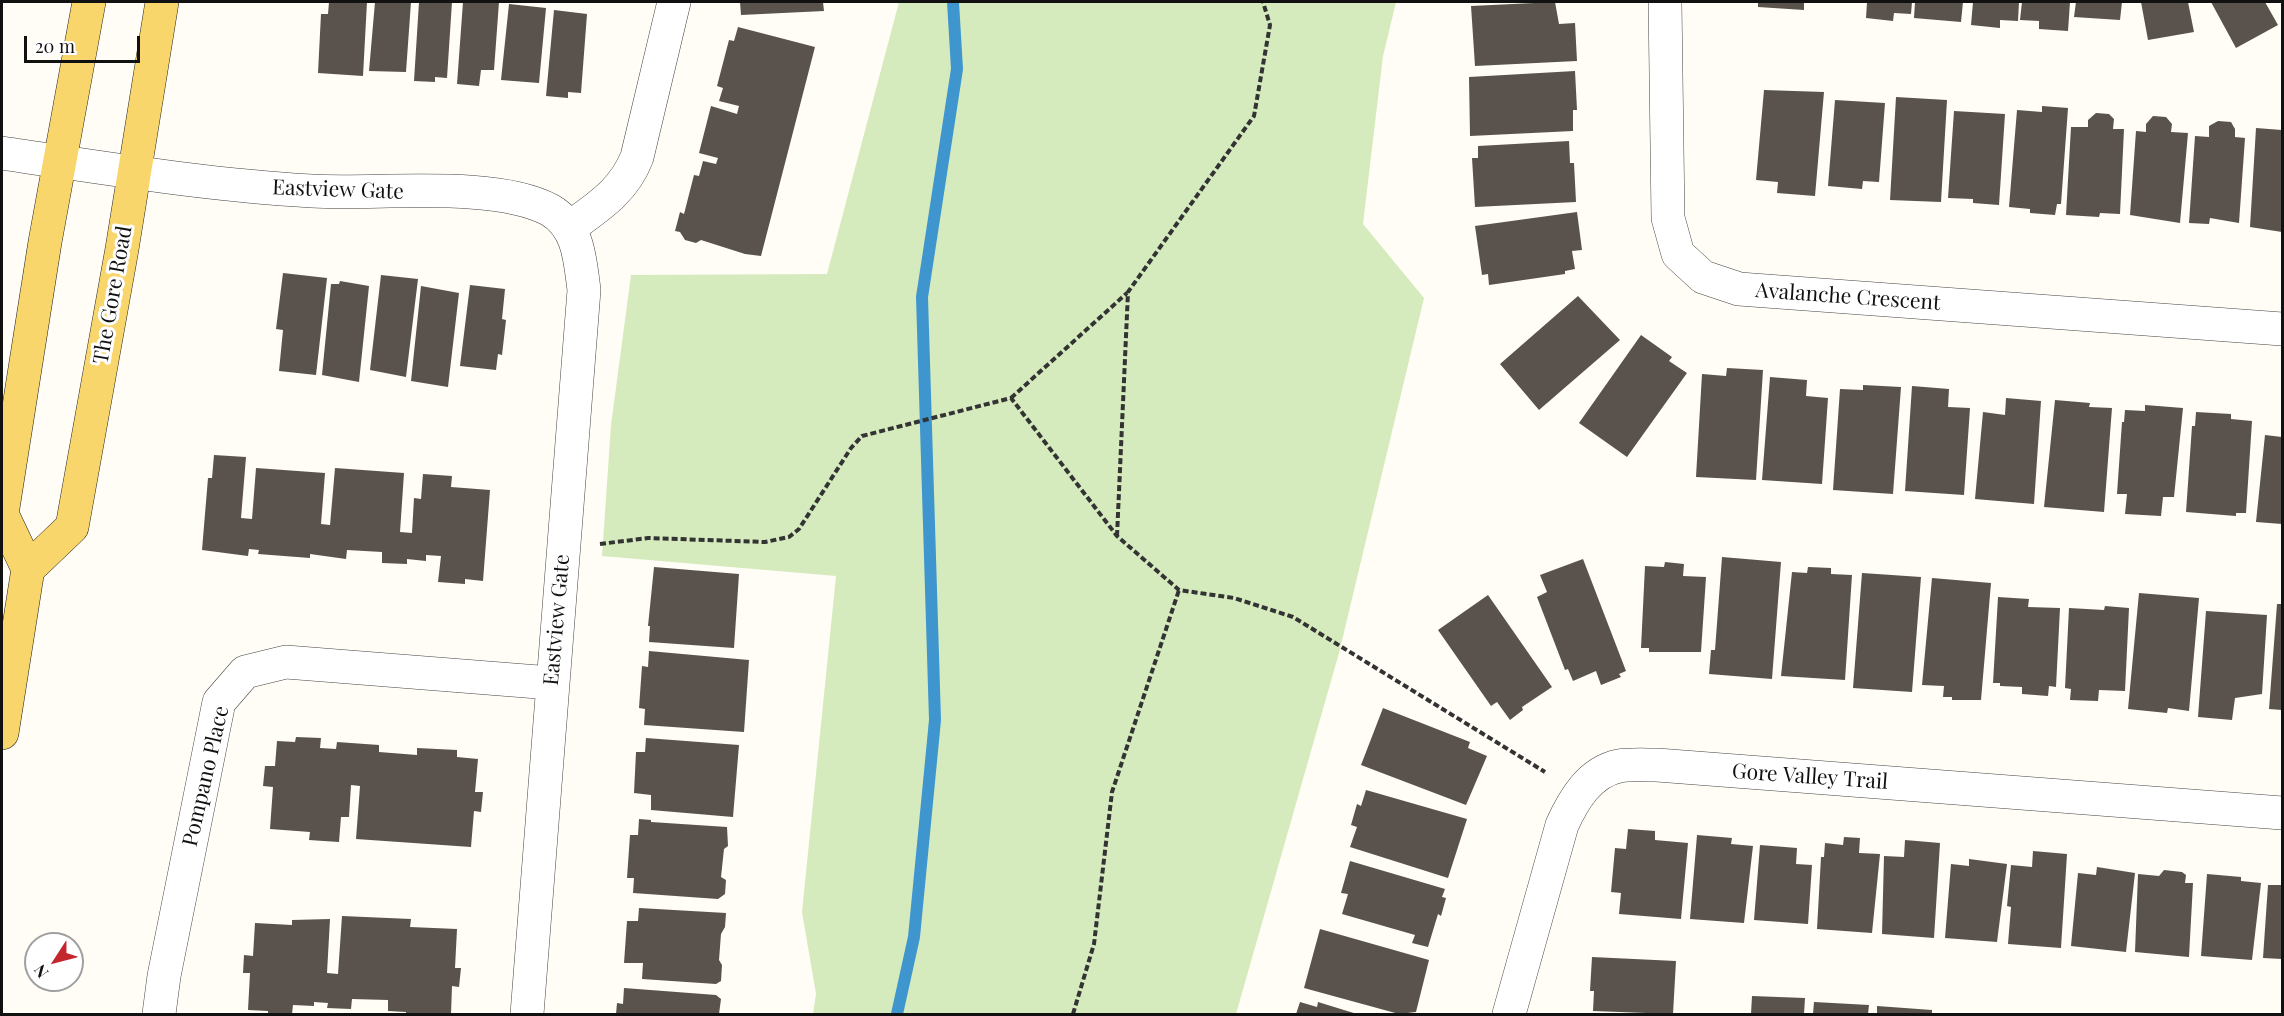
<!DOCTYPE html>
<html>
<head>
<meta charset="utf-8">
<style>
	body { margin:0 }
	#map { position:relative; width:2284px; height:1016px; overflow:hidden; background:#fffdf5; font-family:"Playfair Display",serif }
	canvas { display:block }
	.frame { position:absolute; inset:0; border:3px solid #111; pointer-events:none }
	.north { position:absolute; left:24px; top:932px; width:60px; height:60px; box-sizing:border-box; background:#fff; border:2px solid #a0a0a0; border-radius:50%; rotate:234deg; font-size:16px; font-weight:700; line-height:24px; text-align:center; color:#111 }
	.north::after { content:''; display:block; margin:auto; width:21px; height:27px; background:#c4262e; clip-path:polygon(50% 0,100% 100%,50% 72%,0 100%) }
	.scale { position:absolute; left:24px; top:36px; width:116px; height:27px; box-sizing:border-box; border:3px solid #111; border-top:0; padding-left:8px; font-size:18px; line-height:21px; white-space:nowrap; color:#111; -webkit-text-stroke:4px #fff; paint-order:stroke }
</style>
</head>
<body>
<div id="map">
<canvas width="2284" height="1016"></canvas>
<div class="frame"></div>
<div class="north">N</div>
<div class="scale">20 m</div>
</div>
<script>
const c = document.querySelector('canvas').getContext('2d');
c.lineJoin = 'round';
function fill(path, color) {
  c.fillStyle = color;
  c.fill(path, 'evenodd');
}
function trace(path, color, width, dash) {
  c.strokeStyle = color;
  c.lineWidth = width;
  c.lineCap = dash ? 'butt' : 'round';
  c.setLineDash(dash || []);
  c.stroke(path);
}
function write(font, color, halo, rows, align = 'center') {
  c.font = font + ' "Playfair Display",serif';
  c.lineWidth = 6;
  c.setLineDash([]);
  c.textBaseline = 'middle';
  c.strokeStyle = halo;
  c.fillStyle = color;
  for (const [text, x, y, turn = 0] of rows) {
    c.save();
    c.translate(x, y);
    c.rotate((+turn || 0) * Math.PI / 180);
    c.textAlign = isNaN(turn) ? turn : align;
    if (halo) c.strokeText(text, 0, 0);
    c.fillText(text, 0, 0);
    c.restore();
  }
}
const green = new Path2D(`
	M 899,2 L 1396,2 L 1383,56 L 1363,224 L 1424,298 L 1339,653 L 1236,1014 L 813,1014 L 816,994 L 802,912 L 836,576 L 602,556 L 611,425 L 631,275 L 827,274 Z`);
const stream = new Path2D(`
	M 897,1014 L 914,937 L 935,720 L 922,297 L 957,69 L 953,2`);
const building = new Path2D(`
	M 329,2 L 367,2 L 363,76 L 318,73 L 321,14 L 328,14 Z
	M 375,2 L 411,2 L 406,72 L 369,71 Z
	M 419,2 L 452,2 L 447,78 L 435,77 L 435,82 L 414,81 Z
	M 463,2 L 499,2 L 494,70 L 481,70 L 479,86 L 457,84 Z
	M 740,2 L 823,2 L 824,11 L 741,15 Z
	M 1555,2 L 1559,24 L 1575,23 L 1577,61 L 1475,66 L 1471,6 Z
	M 1758,2 L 1804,2 L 1804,10 L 1758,7 Z
	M 1867,2 L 1912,2 L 1911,14 L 1894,13 L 1893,21 L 1866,18 Z
	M 1915,2 L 1963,2 L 1961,22 L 1914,18 Z
	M 1973,2 L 2019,2 L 2018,21 L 2000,20 L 2000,28 L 1971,25 Z
	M 2022,2 L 2070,2 L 2068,31 L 2039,29 L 2039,21 L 2020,20 Z
	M 2076,2 L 2122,2 L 2120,20 L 2074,17 Z
	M 2141,2 L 2188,2 L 2194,32 L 2148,40 Z
	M 2211,2 L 2265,2 L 2278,25 L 2236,48 Z
	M 509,4 L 546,8 L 539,83 L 501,80 Z
	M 554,10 L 587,14 L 581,93 L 568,92 L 568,98 L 546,96 Z
	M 738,27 L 815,47 L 761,256 L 745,254 L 701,240 L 696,243 L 685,240 L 680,232 L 675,231 L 680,212 L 684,214 L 694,175 L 699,176 L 703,161 L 716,164 L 718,158 L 699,153 L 711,106 L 737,114 L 739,106 L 719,101 L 723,88 L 717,86 L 729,40 L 734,41 Z
	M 1575,71 L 1577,110 L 1573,110 L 1573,131 L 1470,136 L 1469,77 Z
	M 1764,90 L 1824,92 L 1815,196 L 1777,193 L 1778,182 L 1756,180 Z
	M 1896,97 L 1947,100 L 1941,202 L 1890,200 Z
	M 1835,100 L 1885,103 L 1879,182 L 1863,181 L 1862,189 L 1828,186 Z
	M 2042,106 L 2068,108 L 2061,204 L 2057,204 L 2055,215 L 2030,213 L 2030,209 L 2009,207 L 2017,110 L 2042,112 Z
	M 1954,111 L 2005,114 L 1999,205 L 1973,203 L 1973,199 L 1948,198 Z
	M 2096,113 L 2109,114 L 2114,119 L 2113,129 L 2124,129 L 2120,214 L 2100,213 L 2099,217 L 2066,215 L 2071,127 L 2088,127 L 2088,120 Z
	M 2153,116 L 2166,117 L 2172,124 L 2171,132 L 2188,133 L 2180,223 L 2130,215 L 2136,131 L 2146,132 L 2146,124 Z
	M 2218,121 L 2231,122 L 2235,129 L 2235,137 L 2245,138 L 2239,223 L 2210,218 L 2209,224 L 2189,223 L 2195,136 L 2209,137 L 2209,126 Z
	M 2256,128 L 2282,130 L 2282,232 L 2250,227 Z
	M 1569,141 L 1570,163 L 1574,163 L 1576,202 L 1475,207 L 1472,158 L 1478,158 L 1478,146 Z
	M 1577,212 L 1582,250 L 1572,251 L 1575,269 L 1565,271 L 1565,274 L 1489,285 L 1488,274 L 1482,275 L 1475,226 Z
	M 283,273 L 327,278 L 316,375 L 279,371 L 283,330 L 276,329 Z
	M 381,275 L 418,279 L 406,377 L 370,370 Z
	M 340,281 L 369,286 L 359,382 L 322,375 L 331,284 L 339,284 Z
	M 470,285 L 505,289 L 502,319 L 506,320 L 502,355 L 498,354 L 496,370 L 460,366 Z
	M 421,286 L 459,293 L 448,387 L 411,381 Z
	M 1578,296 L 1620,340 L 1539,410 L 1500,364 Z
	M 1641,335 L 1672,357 L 1669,361 L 1687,373 L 1627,457 L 1579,423 Z
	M 1727,368 L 1763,370 L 1756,480 L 1696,477 L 1702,374 L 1726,376 Z
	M 1770,377 L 1807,380 L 1806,396 L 1828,398 L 1822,484 L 1762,480 Z
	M 1863,385 L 1901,387 L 1893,494 L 1833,490 L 1840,389 L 1863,390 Z
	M 1912,386 L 1949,389 L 1948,407 L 1970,408 L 1964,495 L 1905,491 Z
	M 2006,398 L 2041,401 L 2034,504 L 1975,499 L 1983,412 L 2005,415 Z
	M 2055,400 L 2090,403 L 2089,407 L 2112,408 L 2104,512 L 2044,507 Z
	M 2145,405 L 2183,408 L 2174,497 L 2163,497 L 2161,516 L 2125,514 L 2127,494 L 2117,494 L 2122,422 L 2124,422 L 2125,410 L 2145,411 Z
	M 2196,412 L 2231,414 L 2231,419 L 2252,421 L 2246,513 L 2236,513 L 2236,516 L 2186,512 L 2192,426 L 2195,426 Z
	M 2265,435 L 2282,437 L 2282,524 L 2256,522 Z
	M 214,455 L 246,457 L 241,518 L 252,519 L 256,468 L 325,473 L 321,524 L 330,525 L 335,468 L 404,473 L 400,532 L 412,533 L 414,498 L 421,499 L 423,474 L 452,476 L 451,487 L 490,490 L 483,581 L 465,579 L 465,584 L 438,582 L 441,556 L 426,555 L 426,561 L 407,559 L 407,564 L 382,563 L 382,552 L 347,550 L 346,559 L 310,554 L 310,558 L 258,554 L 259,550 L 249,549 L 248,556 L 202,550 L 208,478 L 212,478 Z
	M 1722,557 L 1781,562 L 1772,679 L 1709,674 L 1711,650 L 1715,650 Z
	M 1583,559 L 1626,671 L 1619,674 L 1621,677 L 1601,685 L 1596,671 L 1573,681 L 1568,669 L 1565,670 L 1537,597 L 1547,592 L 1540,575 Z
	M 1665,562 L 1684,564 L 1683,576 L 1706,577 L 1701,652 L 1649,652 L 1649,648 L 1641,648 L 1645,566 L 1664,567 Z
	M 654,567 L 739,574 L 734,648 L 649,642 L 650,626 L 648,626 Z
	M 1808,567 L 1831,568 L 1831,574 L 1852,575 L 1845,680 L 1781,676 L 1792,572 L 1807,573 Z
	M 1862,573 L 1921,577 L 1912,692 L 1853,688 Z
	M 1932,578 L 1991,583 L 1981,700 L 1952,700 L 1952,697 L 1943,697 L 1944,686 L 1922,685 Z
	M 2139,593 L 2199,598 L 2189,711 L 2168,708 L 2167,713 L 2128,709 Z
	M 1488,595 L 1552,687 L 1522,707 L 1523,710 L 1510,720 L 1497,702 L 1491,706 L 1438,630 Z
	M 1998,597 L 2029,599 L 2028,607 L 2060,608 L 2056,687 L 2049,686 L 2048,696 L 2022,694 L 2022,687 L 2000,686 L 2000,683 L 1993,683 Z
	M 2277,604 L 2282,604 L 2282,710 L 2269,709 Z
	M 2105,606 L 2129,608 L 2125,691 L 2099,690 L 2098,701 L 2070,700 L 2071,689 L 2065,688 L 2069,608 L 2104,610 Z
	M 2206,611 L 2267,615 L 2262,694 L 2235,698 L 2232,720 L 2198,717 Z
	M 649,651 L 749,660 L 744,732 L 644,725 L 645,709 L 639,708 L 642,666 L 648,667 Z
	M 1383,708 L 1470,742 L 1468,748 L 1487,756 L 1466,805 L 1361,765 Z
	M 296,737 L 321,738 L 320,748 L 336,749 L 337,742 L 379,745 L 379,752 L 417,755 L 417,748 L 457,750 L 457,757 L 478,759 L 475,792 L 483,792 L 481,812 L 474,811 L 471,847 L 356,839 L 360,786 L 351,785 L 349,817 L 341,817 L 339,842 L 309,840 L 310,832 L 270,829 L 273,787 L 263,786 L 265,766 L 275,766 L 277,741 L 295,742 Z
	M 646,738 L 739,745 L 733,817 L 651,810 L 651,795 L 634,793 L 636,752 L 645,752 Z
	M 1366,790 L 1467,819 L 1448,878 L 1350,847 L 1357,827 L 1351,825 L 1357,804 L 1361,806 Z
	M 639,819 L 651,820 L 651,822 L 727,827 L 728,846 L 724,849 L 721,877 L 726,880 L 725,894 L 718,899 L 633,893 L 634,878 L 627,878 L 630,835 L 638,835 Z
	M 1628,829 L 1655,831 L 1655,840 L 1688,843 L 1681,919 L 1619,914 L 1621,893 L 1611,892 L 1615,848 L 1626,849 Z
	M 1697,835 L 1732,838 L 1731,844 L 1753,846 L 1744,923 L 1690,919 Z
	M 1844,837 L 1860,838 L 1859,853 L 1880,854 L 1872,933 L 1817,929 L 1821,857 L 1824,857 L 1825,843 L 1843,845 Z
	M 1905,840 L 1940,843 L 1934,938 L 1882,934 L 1884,856 L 1904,857 Z
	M 1760,845 L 1797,848 L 1796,864 L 1812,865 L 1808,924 L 1754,920 Z
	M 2033,851 L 2067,854 L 2061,948 L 2008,944 L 2011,907 L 2007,906 L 2011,865 L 2032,867 Z
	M 1969,859 L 2007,864 L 1997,942 L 1945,938 L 1951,864 L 1969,866 Z
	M 1350,861 L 1445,889 L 1442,897 L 1446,898 L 1441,916 L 1438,914 L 1428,947 L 1412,943 L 1415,935 L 1342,914 L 1348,894 L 1341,893 Z
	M 2097,867 L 2135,873 L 2126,952 L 2071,946 L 2078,873 L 2096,875 Z
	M 2164,870 L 2182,872 L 2186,875 L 2185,883 L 2193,883 L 2189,957 L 2135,952 L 2138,874 L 2159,876 Z
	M 2207,874 L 2241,877 L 2241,881 L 2261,883 L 2252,960 L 2201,956 Z
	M 2268,885 L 2282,885 L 2282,959 L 2263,958 Z
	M 639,908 L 726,913 L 725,927 L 721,934 L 719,960 L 722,965 L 721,981 L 716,984 L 642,979 L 643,963 L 624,963 L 627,921 L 638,921 Z
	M 342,916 L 411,919 L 410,927 L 457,929 L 455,968 L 461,968 L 459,987 L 452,986 L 451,1014 L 406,1014 L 406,1012 L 388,1011 L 388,1000 L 352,999 L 351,1009 L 327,1008 L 328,1003 L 314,1002 L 314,1006 L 293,1005 L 292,1014 L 268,1014 L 268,1011 L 248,1010 L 250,973 L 243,973 L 244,955 L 253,956 L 255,923 L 292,925 L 292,920 L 330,919 L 327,973 L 338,974 Z
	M 1320,929 L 1429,960 L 1416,1012 L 1399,1014 L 1304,988 Z
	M 1592,957 L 1676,961 L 1673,1014 L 1593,1011 L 1594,991 L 1590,991 Z
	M 624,988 L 716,995 L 721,999 L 719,1014 L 616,1014 L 617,1003 L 623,1004 Z
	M 1752,996 L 1805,998 L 1804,1014 L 1751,1014 Z
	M 1300,1002 L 1317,1007 L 1318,1002 L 1357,1014 L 1296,1014 Z
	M 1814,1002 L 1869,1005 L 1868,1014 L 1813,1014 Z
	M 1877,1006 L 1932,1010 L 1932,1014 L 1877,1014 Z`);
const path = new Path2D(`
	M 1011,398 L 1127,293
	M 1117,536 L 1128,292 L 1254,116 L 1270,25 L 1263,2
	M 600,544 L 648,538 L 765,542 L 789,537 L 799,529 L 851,448 L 862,436 L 1011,398 L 1117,536 L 1179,590 L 1234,598 L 1293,617 L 1545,772
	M 1073,1014 L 1094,944 L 1112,792 L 1179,590`);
const minor = new Path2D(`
	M 1665,2 L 1668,218 L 1678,254 L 1703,277 L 1739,289 L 2282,329
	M 2,153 C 105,168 207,185 312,191 C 377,195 494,180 550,210 C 579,227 580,260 584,290 L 527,1014
	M 569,228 C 598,207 624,191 637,157 L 674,2
	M 159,1014 L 164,976 L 219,702 L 245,672 L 286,662 L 551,683
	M 1509,1014 L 1562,825 C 1573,801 1589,772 1619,766 C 1630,764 1645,765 1657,765 L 2282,813`);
const major = new Path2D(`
	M 28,569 L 72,527 L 122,249 L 162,2
	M 2,733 L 28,569 L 2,514 L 45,242 L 89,2`);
const streetNames = [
	["Eastview Gate",338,190,2],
	["The Gore Road",113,295,-80],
	["Avalanche Crescent",1848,297,4],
	["Eastview Gate",557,620,-85],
	["Pompano Place",206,776,-77],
	["Gore Valley Trail",1810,777,4]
];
fill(green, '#d5ebbd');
trace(stream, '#3f96cf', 12);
fill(building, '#5a524d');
trace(minor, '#444', 34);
trace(major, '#222', 34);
trace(path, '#333', 4, [6, 3]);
trace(minor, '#fff', 33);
trace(major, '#f9d66b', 33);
write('21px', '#111', '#fff', streetNames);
</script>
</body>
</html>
